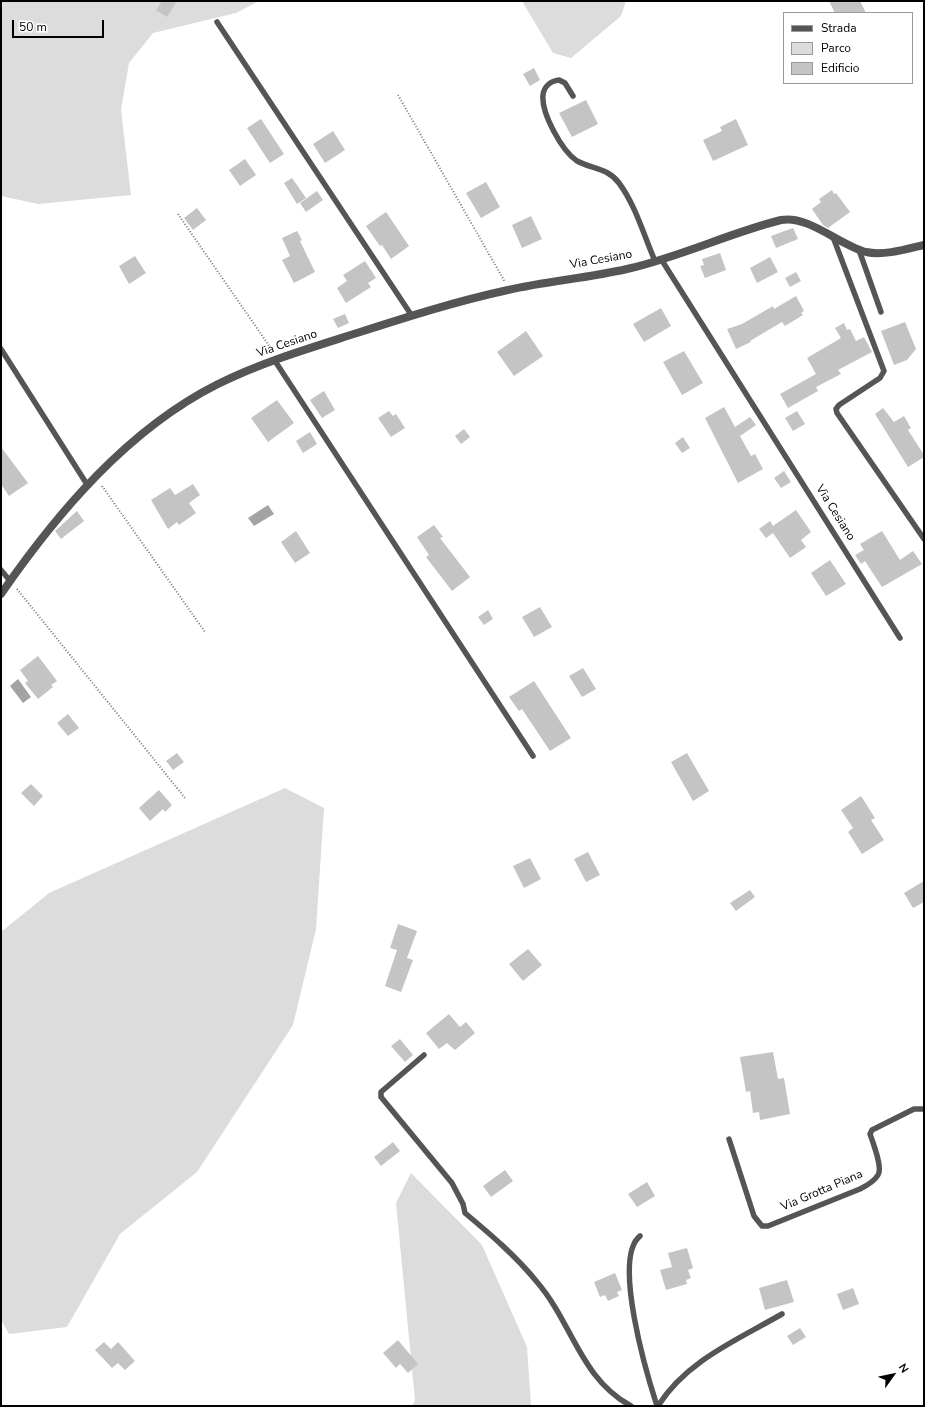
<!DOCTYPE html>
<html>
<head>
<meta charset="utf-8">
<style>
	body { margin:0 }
	#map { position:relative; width:925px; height:1407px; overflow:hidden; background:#fff; font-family:"Nunito Sans",sans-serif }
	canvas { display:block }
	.frame { position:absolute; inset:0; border:2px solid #000; pointer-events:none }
	.legend { position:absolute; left:783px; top:12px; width:130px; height:72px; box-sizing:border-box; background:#fff; border:1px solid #999; margin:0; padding:5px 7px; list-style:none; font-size:12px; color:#000 }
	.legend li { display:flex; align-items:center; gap:8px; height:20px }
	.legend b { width:20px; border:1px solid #999 }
	.north { position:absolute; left:873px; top:1355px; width:40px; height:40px; -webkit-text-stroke:3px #fff; paint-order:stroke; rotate:57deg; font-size:11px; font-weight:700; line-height:16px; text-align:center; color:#000 }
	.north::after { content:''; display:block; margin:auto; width:14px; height:18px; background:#000; clip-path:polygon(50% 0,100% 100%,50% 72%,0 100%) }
	.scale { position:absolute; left:12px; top:20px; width:92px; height:18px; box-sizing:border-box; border:2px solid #000; border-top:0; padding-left:5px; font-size:12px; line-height:14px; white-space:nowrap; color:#000; -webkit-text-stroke:3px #fff; paint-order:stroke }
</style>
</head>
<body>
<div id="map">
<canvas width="925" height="1407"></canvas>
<div class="frame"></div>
<ul class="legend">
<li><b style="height:5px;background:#555"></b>Strada</li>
<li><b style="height:11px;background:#dcdcdc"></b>Parco</li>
<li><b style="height:11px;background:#c4c4c4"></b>Edificio</li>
</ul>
<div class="north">N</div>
<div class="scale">50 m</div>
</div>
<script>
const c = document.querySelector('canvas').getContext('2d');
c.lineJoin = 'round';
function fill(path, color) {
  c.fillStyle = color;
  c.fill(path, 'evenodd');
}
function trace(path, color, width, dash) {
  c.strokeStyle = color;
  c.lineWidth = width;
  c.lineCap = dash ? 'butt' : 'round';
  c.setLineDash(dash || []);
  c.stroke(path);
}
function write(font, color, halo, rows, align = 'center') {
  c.font = font + ' "Nunito Sans",sans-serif';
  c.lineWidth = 3;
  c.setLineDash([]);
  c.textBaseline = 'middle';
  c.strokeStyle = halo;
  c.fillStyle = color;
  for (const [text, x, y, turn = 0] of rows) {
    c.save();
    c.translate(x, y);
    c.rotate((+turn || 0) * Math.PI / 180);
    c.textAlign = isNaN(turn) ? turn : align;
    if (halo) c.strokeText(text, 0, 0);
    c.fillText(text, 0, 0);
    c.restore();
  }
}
const green = new Path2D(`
	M 1,1 L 259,1 L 236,13 L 153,33 L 129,63 L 121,110 L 131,195 L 38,204 L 1,196 Z
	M 522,1 L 626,1 L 621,16 L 571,58 L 553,53 Z
	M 285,788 L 324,808 L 316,929 L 293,1025 L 197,1172 L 120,1234 L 67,1327 L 9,1334 L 1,1320 L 1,932 L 49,893 Z
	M 411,1173 L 482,1245 L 527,1347 L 531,1406 L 412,1406 L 415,1400 L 396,1203 Z`);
const water = new Path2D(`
	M 268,505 L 274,514 L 254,526 L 248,518 Z
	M 18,679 L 31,697 L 23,703 L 10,686 Z`);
const building = new Path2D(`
	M 162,1 L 177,1 L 167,17 L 156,10 Z
	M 829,1 L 860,1 L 866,13 L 835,13 Z
	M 534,68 L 540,80 L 530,86 L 523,74 Z
	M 586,100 L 598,124 L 572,137 L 559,113 Z
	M 261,119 L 284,154 L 270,163 L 247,128 Z
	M 736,119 L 748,145 L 713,161 L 703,140 L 722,131 L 720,127 Z
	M 333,131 L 345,150 L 325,163 L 313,144 Z
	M 245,159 L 256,175 L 240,186 L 229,170 Z
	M 292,178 L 306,198 L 297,204 L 284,183 Z
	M 486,182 L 500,207 L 481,218 L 466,193 Z
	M 832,190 L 834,194 L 836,193 L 850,212 L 828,228 L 823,225 L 812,209 L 821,202 L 819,199 Z
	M 317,191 L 323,200 L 306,212 L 300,203 Z
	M 197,208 L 206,220 L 193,230 L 184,218 Z
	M 386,212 L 409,246 L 391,259 L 382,245 L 380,246 L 366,226 Z
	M 531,216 L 542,239 L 522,248 L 512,225 Z
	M 793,228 L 798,239 L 776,248 L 771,236 Z
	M 297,231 L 302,240 L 300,241 L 315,272 L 294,283 L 282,260 L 290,256 L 282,238 Z
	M 720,253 L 726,270 L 705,278 L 700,266 L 704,265 L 702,259 Z
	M 135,256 L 146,273 L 129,284 L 119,266 Z
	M 770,257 L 778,272 L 757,283 L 750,268 Z
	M 365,261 L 376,278 L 368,283 L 371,287 L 346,303 L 337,288 L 347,281 L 343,275 Z
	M 796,272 L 801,281 L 790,287 L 785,278 Z
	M 796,296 L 804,311 L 801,313 L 803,315 L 785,326 L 782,322 L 750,341 L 751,342 L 736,349 L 727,329 L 742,324 L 773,306 L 774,309 Z
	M 661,308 L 671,326 L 644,342 L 633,324 Z
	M 345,314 L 349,323 L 338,328 L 333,319 Z
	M 905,322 L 916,349 L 907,360 L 894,365 L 881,331 Z
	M 844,323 L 847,330 L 850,329 L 856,341 L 864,337 L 872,352 L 838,370 L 841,374 L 816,387 L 818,391 L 788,408 L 780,394 L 816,374 L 807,358 L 841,338 L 835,328 Z
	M 526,331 L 543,356 L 514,376 L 497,352 Z
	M 684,351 L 703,383 L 682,395 L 663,362 Z
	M 324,391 L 335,410 L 322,418 L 310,400 Z
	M 277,400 L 294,423 L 268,442 L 251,418 Z
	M 724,407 L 735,427 L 750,417 L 756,425 L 740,436 L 751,456 L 755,454 L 763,469 L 738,483 L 705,418 Z
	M 883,408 L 894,422 L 904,416 L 911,428 L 908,430 L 924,455 L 924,457 L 908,467 L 875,414 Z
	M 389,411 L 393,416 L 396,414 L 405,428 L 391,437 L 378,418 Z
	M 797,411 L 805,424 L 793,431 L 785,418 Z
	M 464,429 L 470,437 L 461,444 L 455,436 Z
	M 310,432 L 317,444 L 303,453 L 296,441 Z
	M 683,437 L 690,448 L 682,453 L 675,443 Z
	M 1,447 L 28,483 L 9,496 L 1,484 Z
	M 784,471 L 791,482 L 781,488 L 774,478 Z
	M 193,484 L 200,495 L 189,503 L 196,513 L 179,525 L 177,522 L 168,529 L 151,500 L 170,488 L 175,495 Z
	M 796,510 L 811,532 L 801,540 L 806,547 L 790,558 L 773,533 L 766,538 L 759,529 L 770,521 L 773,526 Z
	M 77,511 L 84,521 L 61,539 L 55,531 Z
	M 434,525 L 443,537 L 440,538 L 470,577 L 452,591 L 426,557 L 429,555 L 417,537 Z
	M 296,531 L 310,553 L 295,563 L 281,542 Z
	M 882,531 L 900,560 L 913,551 L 922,564 L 882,587 L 865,561 L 861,564 L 855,555 L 864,550 L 860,544 Z
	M 830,560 L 846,584 L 826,596 L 811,573 Z
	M 540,607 L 552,627 L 534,637 L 522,617 Z
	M 488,610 L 493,619 L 484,625 L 478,617 Z
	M 38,656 L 57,681 L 51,685 L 53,687 L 38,699 L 25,683 L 28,681 L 20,670 Z
	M 583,668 L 596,689 L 582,697 L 569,676 Z
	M 534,681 L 571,738 L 550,751 L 522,709 L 519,711 L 509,697 Z
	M 68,714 L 79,728 L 68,736 L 57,723 Z
	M 177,753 L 184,762 L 173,770 L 166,761 Z
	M 687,753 L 709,791 L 693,801 L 671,762 Z
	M 31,784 L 43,796 L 34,806 L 21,793 Z
	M 159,790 L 172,805 L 165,812 L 163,809 L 150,821 L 139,808 Z
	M 861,796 L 875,818 L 871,820 L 884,840 L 862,854 L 848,832 L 853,828 L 841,810 Z
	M 588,852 L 600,875 L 586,882 L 574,859 Z
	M 530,858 L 541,879 L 524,888 L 513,866 Z
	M 924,881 L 924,902 L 913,908 L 904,893 Z
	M 750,890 L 755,897 L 736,911 L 730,903 Z
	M 398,924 L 417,931 L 407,958 L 413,960 L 401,992 L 385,986 L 397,950 L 390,948 Z
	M 528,949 L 542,965 L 523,981 L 509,964 Z
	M 449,1014 L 460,1027 L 466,1022 L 475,1033 L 455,1050 L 447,1043 L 439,1049 L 426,1033 Z
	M 400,1039 L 413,1055 L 405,1062 L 391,1046 Z
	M 773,1052 L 778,1079 L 784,1078 L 790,1114 L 760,1120 L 759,1112 L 753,1113 L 750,1091 L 746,1092 L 740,1057 Z
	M 393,1142 L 400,1151 L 381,1166 L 374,1157 Z
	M 505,1170 L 513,1181 L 491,1197 L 483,1186 Z
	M 647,1182 L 655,1196 L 637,1207 L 628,1194 Z
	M 687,1248 L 693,1268 L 688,1270 L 691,1278 L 686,1280 L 687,1284 L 666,1290 L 660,1270 L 672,1267 L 668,1253 Z
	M 615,1273 L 622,1290 L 617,1292 L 619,1296 L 608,1301 L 605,1295 L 600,1297 L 594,1282 Z
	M 787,1280 L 794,1302 L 765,1310 L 759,1288 Z
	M 853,1288 L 859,1304 L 843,1310 L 837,1294 Z
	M 800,1328 L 806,1337 L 793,1345 L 787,1336 Z
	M 398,1340 L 418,1364 L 408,1373 L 400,1364 L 396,1368 L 383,1353 Z
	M 104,1342 L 111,1349 L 118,1342 L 135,1361 L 125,1370 L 118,1363 L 112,1368 L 95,1350 Z`);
const path = new Path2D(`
	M 398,95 L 505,282
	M 178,214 L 272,350
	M 102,486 L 205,632
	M 17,589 L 185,798`);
const service = new Path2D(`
	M 217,22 L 412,316
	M 573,96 L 565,83 L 559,80 C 551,81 544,86 543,95 C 541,113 562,151 577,161 C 592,169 608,168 619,183 C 636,206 644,236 655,261
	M 833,237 L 884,371 L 880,378 L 839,405 L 836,409 L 837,413 L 924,539
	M 859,250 L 881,312
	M 661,259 L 900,638
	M 1,349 L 88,486
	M 275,361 L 533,756
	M 1,570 L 10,581
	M 424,1055 L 381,1092 L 381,1097 L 452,1183 L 463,1204 L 465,1213 C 490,1234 516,1256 537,1282 C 573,1324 580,1378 631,1406
	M 729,1139 L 754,1216 L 762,1226 L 768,1226 L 860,1189 C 866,1186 874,1182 878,1175 C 883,1168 873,1143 870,1134 L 872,1130 L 914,1109 L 924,1109
	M 640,1236 C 612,1258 647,1375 657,1406
	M 658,1406 C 686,1361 737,1340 782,1314`);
const minor = new Path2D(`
	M 1,594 C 57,513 128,429 218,384 C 262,362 310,348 357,333 C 407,317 457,301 508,290 C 547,281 588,278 627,269 C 680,257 729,233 781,220 C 809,215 839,245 866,252 C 884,256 907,249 924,245`);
const streetNames = [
	["Via Cesiano",601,260,-10],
	["Via Cesiano",287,344,-19],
	["Via Cesiano",835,513,58],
	["Via Grotta Piana",822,1191,-23]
];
fill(green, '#dcdcdc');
fill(water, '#a3a3a3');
fill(building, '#c4c4c4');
trace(path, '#777', 2, [1, 2]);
trace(service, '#555', 5.5);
trace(minor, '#555', 8);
write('12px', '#000', '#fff', streetNames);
</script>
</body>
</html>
